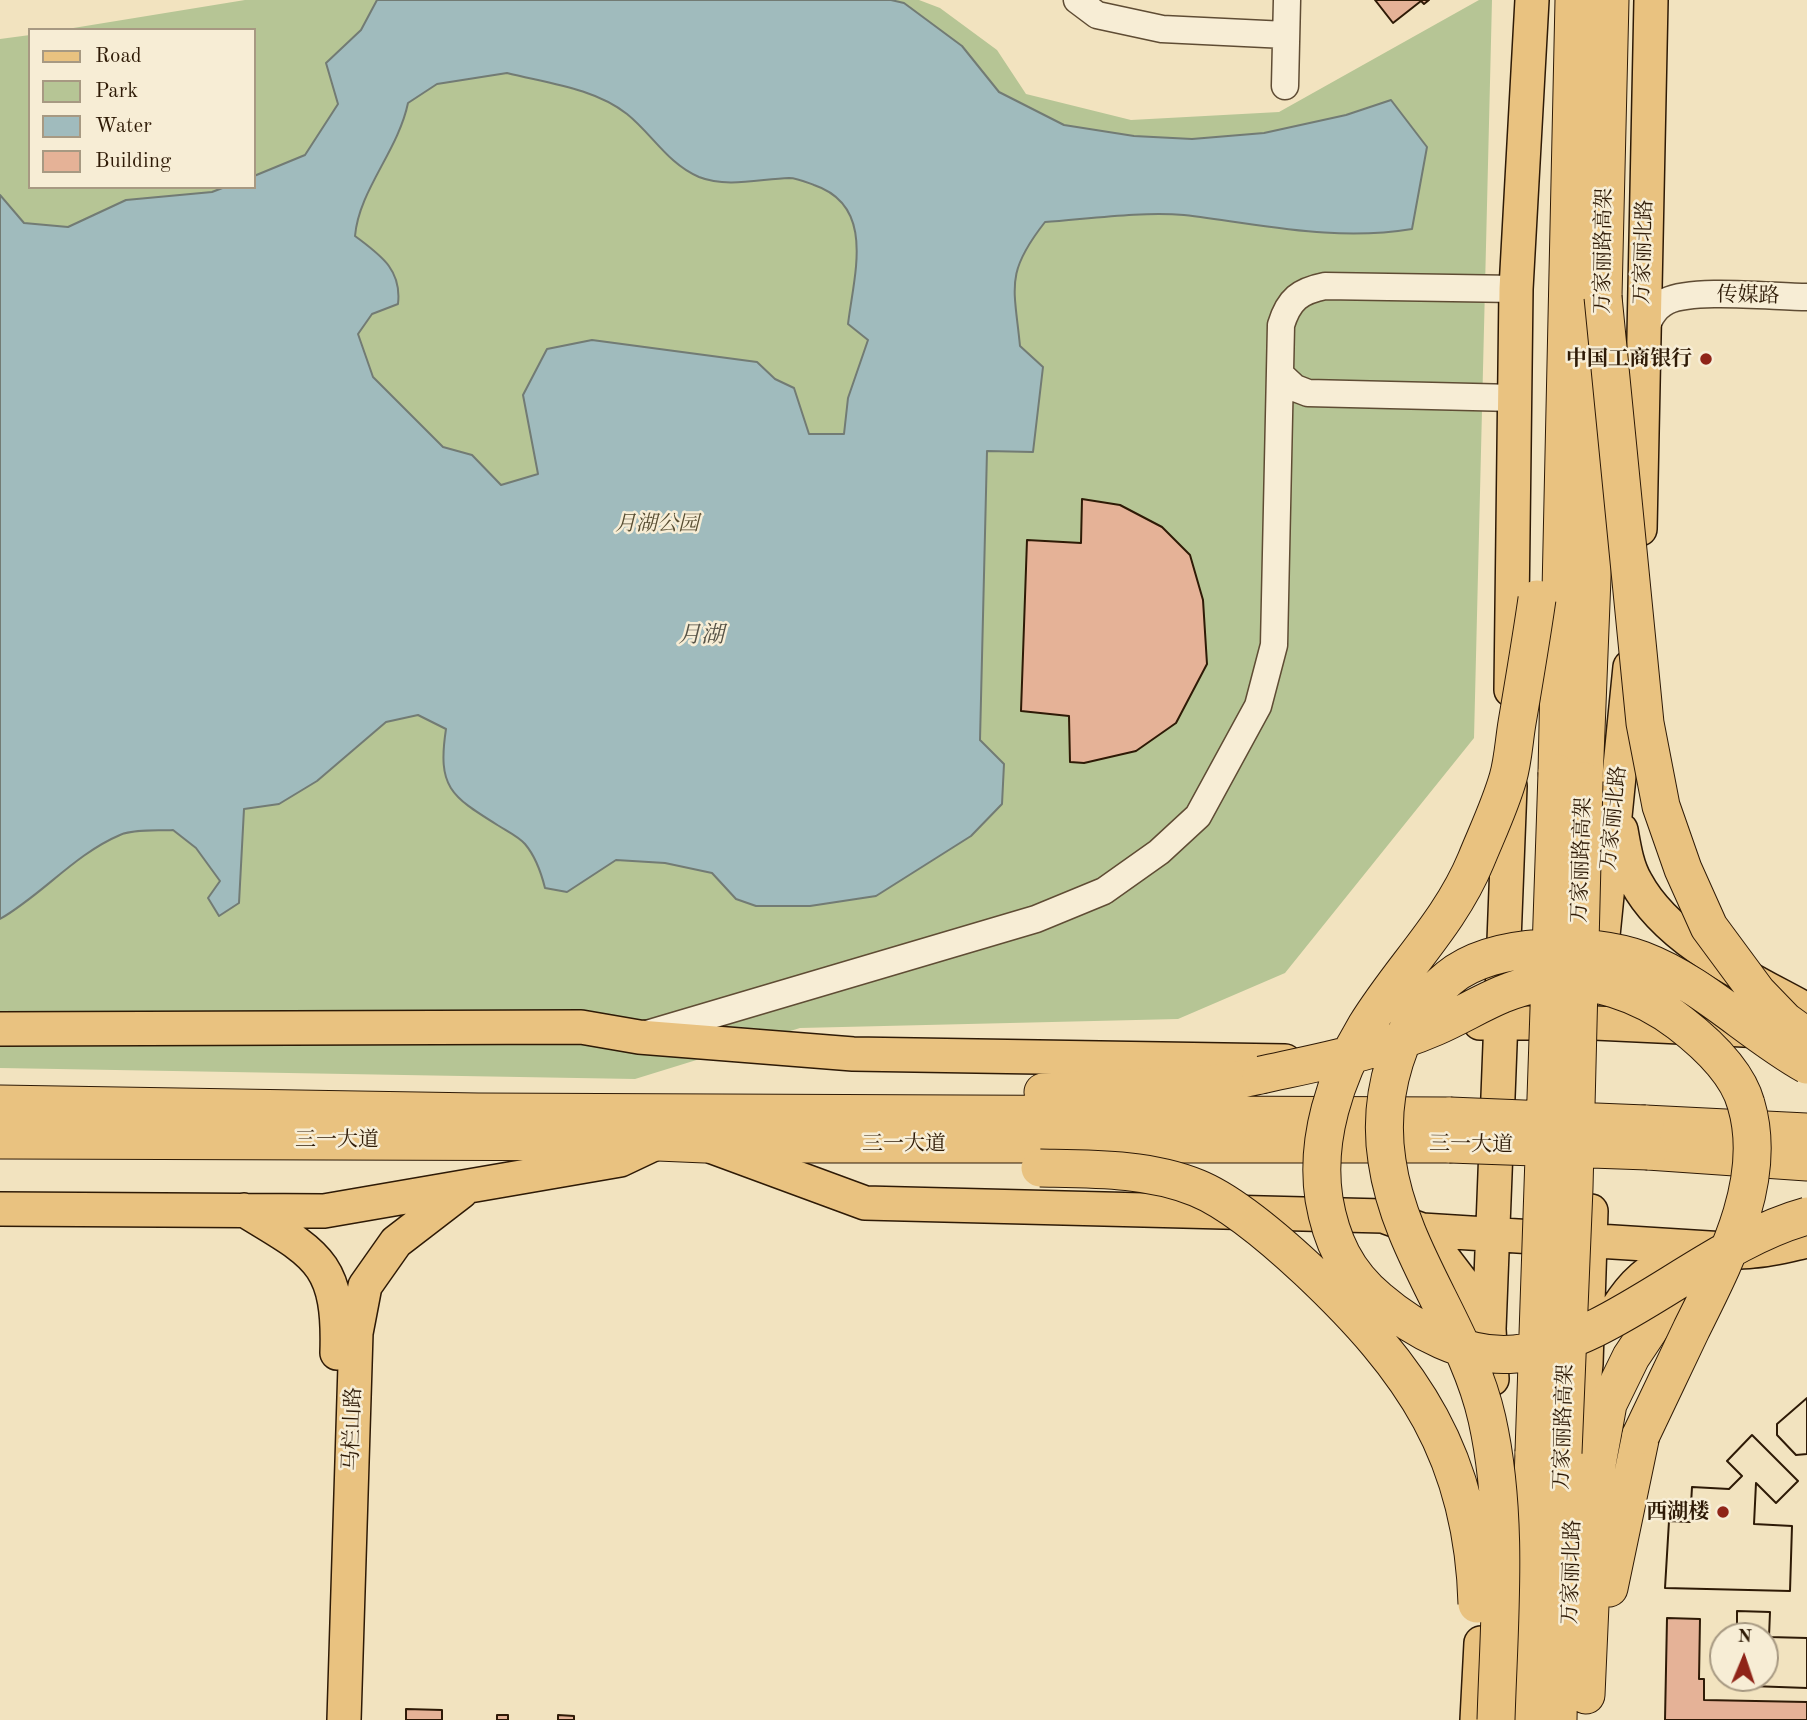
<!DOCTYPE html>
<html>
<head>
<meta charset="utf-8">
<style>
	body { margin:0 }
	#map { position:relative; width:1807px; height:1720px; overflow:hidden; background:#f2e3bf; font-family:"Old Standard TT",serif }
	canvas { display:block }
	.legend { position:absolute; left:28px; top:28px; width:228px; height:161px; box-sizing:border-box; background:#f7edd5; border:2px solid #a79982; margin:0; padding:9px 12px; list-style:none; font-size:21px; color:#2e1a06 }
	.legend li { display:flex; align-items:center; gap:14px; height:35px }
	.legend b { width:35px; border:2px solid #a79982 }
	.north { position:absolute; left:1709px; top:1622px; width:70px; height:70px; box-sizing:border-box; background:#f7edd5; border:2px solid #a79982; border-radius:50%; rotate:2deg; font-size:19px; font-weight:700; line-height:28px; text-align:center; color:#2e1a06 }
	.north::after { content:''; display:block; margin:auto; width:24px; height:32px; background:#8f2418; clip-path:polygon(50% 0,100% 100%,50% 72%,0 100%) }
</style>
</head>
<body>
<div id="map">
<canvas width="1807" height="1720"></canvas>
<ul class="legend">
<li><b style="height:9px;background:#e9c280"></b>Road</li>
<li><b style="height:19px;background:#b6c595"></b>Park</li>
<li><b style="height:19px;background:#a0bbbd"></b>Water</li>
<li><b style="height:19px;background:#e5b297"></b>Building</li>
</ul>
<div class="north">N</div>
</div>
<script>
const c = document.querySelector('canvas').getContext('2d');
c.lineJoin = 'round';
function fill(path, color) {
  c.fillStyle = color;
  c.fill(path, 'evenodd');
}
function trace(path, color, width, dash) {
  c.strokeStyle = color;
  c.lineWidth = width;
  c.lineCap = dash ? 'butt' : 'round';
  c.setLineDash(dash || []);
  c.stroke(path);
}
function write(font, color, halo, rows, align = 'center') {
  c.font = font + ' "Old Standard TT","Noto Serif SC",serif';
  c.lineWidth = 5;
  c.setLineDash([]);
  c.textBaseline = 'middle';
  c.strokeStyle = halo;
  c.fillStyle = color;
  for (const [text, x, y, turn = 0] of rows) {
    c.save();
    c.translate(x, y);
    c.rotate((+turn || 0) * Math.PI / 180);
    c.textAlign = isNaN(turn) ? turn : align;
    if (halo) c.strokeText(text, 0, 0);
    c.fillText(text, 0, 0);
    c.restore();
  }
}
const green = new Path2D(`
	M 245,0 L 919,0 L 940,8 L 997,50 L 1026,94 L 1131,120 L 1279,112 L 1479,0 L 1492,0 L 1474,738 L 1285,973 L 1178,1019 L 800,1028 L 635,1079 L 0,1068 L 0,39 L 30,35 L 30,187 L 254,187 L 254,30 L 61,30 Z`);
const water = new Path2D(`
	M 377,0 L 891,0 L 904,3 L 962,46 L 999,92 L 1064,125 L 1134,136 L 1192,139 L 1264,133 L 1346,115 L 1391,100 L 1427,147 L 1412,229 C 1333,242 1262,224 1184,215 C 1143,211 1087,219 1045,222 C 1005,273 1014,286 1020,346 L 1043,367 L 1033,452 L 987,451 L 980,740 L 1004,764 L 1002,804 L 971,836 L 876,896 L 810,906 L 756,906 L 736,899 L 712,873 L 665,863 L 616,860 L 567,892 L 545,888 C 541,872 536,857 525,844 C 519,837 507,831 499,826 C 451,796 437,788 446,729 L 418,715 L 386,722 L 317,781 L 279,804 L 244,809 L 239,903 L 219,916 L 208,898 L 220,881 L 196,848 L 173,830 C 157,831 134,829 120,835 C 75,854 42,895 0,919 L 0,195 L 24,223 L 68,227 L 126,200 L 212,192 L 225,187 L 254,187 L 254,176 L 305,155 L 338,104 L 326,63 L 361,30 ZM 507,73 C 547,83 594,88 627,114 C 652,134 668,164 699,177 C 727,188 760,179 789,178 C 797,178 806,182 814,185 C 876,206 854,274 848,324 L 868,340 L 848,398 L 844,434 L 809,434 L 794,388 L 775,379 L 757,362 L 592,340 L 547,349 L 523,395 L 538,474 L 501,485 L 472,455 L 443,447 L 373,377 L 358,334 L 372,314 L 398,304 C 402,269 380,255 355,236 C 359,190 398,151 408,103 L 437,84 Z`);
const building = new Path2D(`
	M 1375,0 L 1429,0 L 1424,4 L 1421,1 L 1393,23 Z
	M 1082,499 L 1120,505 L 1162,527 L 1190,555 L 1203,600 L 1207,664 L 1176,723 L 1136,751 L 1084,763 L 1070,762 L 1069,716 L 1021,711 L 1027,540 L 1081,543 Z
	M 1807,1398 L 1807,1454 L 1796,1455 L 1777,1435 L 1777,1424 Z
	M 1807,1398 L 1807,1454 L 1796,1455 L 1777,1435 L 1777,1424 Z
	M 1752,1435 L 1798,1481 L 1776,1503 L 1756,1483 L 1754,1524 L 1792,1526 L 1790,1591 L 1665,1588 L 1669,1521 L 1690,1522 L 1692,1487 L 1729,1489 L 1742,1476 L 1727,1461 Z
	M 1752,1435 L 1798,1481 L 1776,1503 L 1756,1483 L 1754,1524 L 1792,1526 L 1790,1591 L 1665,1588 L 1669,1521 L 1690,1522 L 1692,1487 L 1729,1489 L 1742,1476 L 1727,1461 Z
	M 1737,1611 L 1770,1612 L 1769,1637 L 1807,1638 L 1807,1688 L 1751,1686 L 1745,1678 L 1765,1678 L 1765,1636 L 1737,1636 Z
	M 1737,1611 L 1770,1612 L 1769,1637 L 1807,1638 L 1807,1688 L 1751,1686 L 1745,1678 L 1765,1678 L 1765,1636 L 1737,1636 Z
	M 1667,1618 L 1700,1619 L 1699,1679 L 1704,1679 L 1704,1700 L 1807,1702 L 1807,1720 L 1665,1720 Z
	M 406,1709 L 442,1710 L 442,1720 L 406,1720 Z
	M 497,1715 L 508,1715 L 508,1720 L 497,1720 Z
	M 558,1715 L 574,1716 L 574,1720 L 558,1720 Z`);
const minor = new Path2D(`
	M 1077,0 L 1097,15 L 1162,29 L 1286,35
	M 1285,86 L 1287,0
	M 1643,335 C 1648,321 1653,308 1667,301 C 1694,288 1774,297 1807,297
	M 1280,374 L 1295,388 L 1308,393 L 1514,398
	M 647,1034 L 1036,919 L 1104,891 L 1159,852 L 1198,816 L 1258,706 L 1274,645 L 1281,325 C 1289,299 1300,291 1325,286 L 1516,289`);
const major = new Path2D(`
	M 1640,529 L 1651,0
	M 1511,690 L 1516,289 L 1532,0
	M 1621,830 C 1624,847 1627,867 1636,882 C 1668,942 1749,978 1807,1010
	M 1599,975 L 1630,667
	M 1480,1023 L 1595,1023 L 1765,1031
	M 0,1029 L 581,1027 L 639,1037 L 853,1054 L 1285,1061
	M 713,1147 L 865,1203 L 1383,1216 L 1422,1230 L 1467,1289 L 1489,1329
	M 0,1209 L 324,1211 L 620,1160 L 658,1142
	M 244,1210 C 316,1254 340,1261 337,1353
	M 1422,1230 L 1741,1250
	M 1611,1319 C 1649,1250 1684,1257 1753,1251 C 1771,1250 1789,1245 1807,1241
	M 1492,1379 L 1489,1329 L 1510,786
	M 1580,1423 L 1586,1364 L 1591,1211
	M 344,1720 L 356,1333 L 365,1286 L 396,1242 L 461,1192
	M 1477,1720 L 1481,1643`);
const highway = new Path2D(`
	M 1557,773 L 1574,0
	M 1584,781 L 1603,297 L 1610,0
	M 1043,1092 L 1223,1083 L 1261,1075
	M 0,1104 L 478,1112 L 1450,1116
	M 1645,1124 L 1807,1132
	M 0,1140 L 658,1142 L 705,1144 L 1450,1144
	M 1648,1151 L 1807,1162
	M 1609,1588 L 1641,1435
	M 1586,1695 L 1596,1470 L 1608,1404 L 1631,1357 L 1687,1273
	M 1524,1720 L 1534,1452
	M 1558,1720 L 1563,1453`);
const highwayBridge = new Path2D(`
	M 1603,297 L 1645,723 L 1661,806 L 1683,869 L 1709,927 L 1757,992 L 1785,1021 L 1807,1037
	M 1537,599 C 1531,640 1524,682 1517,723 C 1514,741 1513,761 1508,778 C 1500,806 1487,833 1476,860 C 1450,923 1401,969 1366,1026 C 1335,1077 1315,1140 1324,1199 C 1331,1240 1346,1273 1379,1300 C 1414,1330 1467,1359 1515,1354 C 1614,1343 1707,1243 1807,1216
	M 1261,1075 C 1320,1062 1380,1051 1435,1027 C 1472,1011 1499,990 1541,983 C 1588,974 1643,994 1680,1023 C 1706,1043 1737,1071 1746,1104 C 1769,1181 1724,1263 1691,1330 C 1674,1365 1658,1400 1641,1435
	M 1450,1116 L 1645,1124
	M 1450,1144 L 1648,1151
	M 1040,1168 C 1092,1169 1149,1168 1197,1188 C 1234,1203 1279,1243 1308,1270 C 1413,1369 1473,1456 1477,1604
	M 1534,1452 L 1557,773
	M 1563,1453 L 1574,1188 L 1584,781
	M 1496,1720 C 1499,1620 1509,1518 1487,1419 C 1467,1329 1400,1253 1387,1161 C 1377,1097 1397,1020 1449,978 C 1494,941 1591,941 1642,960 C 1703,983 1751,1034 1807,1065`);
const markers = [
	[1706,359,7,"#8f2418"],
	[1723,1512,7,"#8f2418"]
];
const streetNames = [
	["万家丽路高架",1604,251,-89],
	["万家丽北路",1644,252,-88],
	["传媒路",1748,296,1],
	["万家丽北路",1614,818,-84],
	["万家丽路高架",1582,860,-88],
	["三一大道",337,1140],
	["三一大道",904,1144],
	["三一大道",1471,1145,1],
	["万家丽路高架",1564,1427,-88],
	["马栏山路",353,1429,-88],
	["万家丽北路",1572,1572,-88]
];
const poiNames = [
	["中国工商银行",1692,359],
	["西湖楼",1709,1512]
];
const parkNames = [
	["月湖公园",657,524]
];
const waterNames = [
	["月湖",701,636]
];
fill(green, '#b6c595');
fill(water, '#a0bbbd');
trace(water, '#727b74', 2);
fill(building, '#e5b297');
trace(building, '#2e1a06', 2);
trace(minor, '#5f4c34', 29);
trace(major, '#2e1a06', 36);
trace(highway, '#2e1a06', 39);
trace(minor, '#f7edd5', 26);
trace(major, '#e9c280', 33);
trace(highway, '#e9c280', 37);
trace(highwayBridge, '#2e1a06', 39, []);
trace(highwayBridge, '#e9c280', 37);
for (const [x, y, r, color] of markers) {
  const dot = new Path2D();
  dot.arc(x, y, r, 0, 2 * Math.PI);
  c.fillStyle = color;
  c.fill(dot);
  trace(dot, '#f7edd5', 2.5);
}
write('21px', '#2e1a06', '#f7edd5', streetNames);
write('bold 21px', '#2e1a06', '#f7edd5', poiNames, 'right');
write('italic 21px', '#574d31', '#f7edd5', parkNames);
write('italic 23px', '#565246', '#f7edd5', waterNames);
</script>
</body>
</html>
